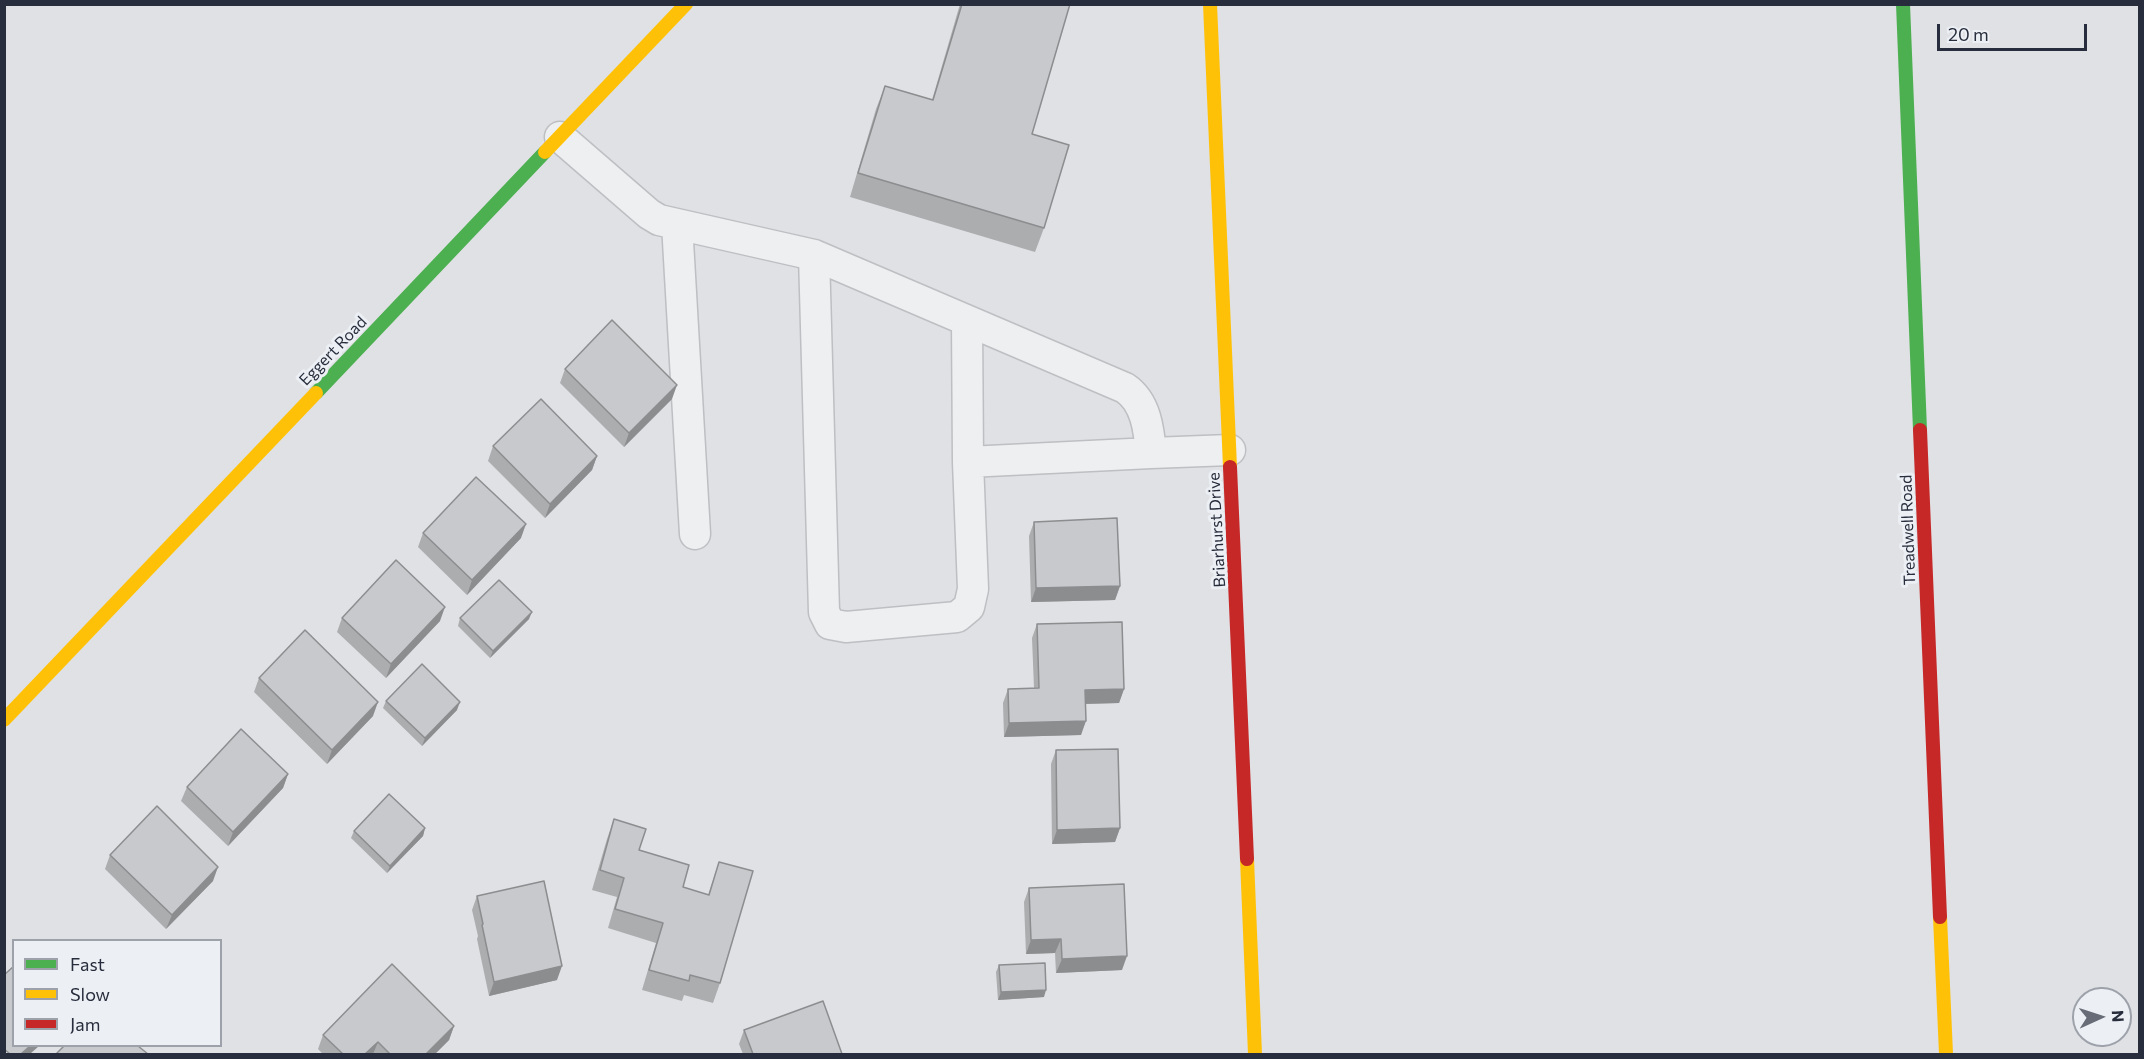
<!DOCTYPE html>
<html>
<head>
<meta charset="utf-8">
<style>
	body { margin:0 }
	#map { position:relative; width:2144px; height:1059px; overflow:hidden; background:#dfe1e4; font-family:Commissioner,sans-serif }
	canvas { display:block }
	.frame { position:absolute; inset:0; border:6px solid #272d3c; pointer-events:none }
	.legend { position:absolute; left:12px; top:939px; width:210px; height:108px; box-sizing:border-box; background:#eceff4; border:2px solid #9da1aa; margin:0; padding:8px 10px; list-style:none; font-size:18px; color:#272d3c }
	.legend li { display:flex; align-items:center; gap:12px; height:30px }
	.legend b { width:30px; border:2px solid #9da1aa }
	.north { position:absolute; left:2072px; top:987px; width:60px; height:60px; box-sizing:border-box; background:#eceff4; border:2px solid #9da1aa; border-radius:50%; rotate:87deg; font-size:16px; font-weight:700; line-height:24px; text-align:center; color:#272d3c }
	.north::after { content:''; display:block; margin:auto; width:21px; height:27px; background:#676c77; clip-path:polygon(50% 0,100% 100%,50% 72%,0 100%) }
	.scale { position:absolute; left:1937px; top:24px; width:150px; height:27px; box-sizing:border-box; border:3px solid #272d3c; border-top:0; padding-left:8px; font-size:18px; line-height:21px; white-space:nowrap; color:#272d3c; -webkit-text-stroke:4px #eceff4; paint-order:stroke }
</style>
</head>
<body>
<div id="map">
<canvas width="2144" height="1059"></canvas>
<div class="frame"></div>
<ul class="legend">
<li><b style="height:8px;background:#4caf50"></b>Fast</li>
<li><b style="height:8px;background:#ffc107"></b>Slow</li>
<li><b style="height:8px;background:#c62828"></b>Jam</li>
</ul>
<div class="north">N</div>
<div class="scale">20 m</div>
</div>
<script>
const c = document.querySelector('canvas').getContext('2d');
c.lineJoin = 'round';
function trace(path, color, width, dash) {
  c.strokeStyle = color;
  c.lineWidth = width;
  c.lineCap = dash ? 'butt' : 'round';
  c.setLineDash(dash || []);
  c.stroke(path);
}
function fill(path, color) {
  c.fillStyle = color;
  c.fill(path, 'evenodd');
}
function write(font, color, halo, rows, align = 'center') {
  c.font = font + ' Commissioner,sans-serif';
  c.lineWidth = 6;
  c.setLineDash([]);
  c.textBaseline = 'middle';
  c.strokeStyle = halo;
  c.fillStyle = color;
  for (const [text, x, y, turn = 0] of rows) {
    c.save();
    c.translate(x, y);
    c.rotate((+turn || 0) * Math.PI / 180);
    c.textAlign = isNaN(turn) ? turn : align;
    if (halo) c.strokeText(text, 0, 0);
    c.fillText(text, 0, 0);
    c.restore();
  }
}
const lane = new Path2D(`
	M 560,137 L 649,214 L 659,220 L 814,255 L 1125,388 C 1146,402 1149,430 1151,453 L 1230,450
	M 677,224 L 695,534
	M 814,255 L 824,612 L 830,624 L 846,627 L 957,617 L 969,607 L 973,589 L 968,462
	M 967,321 L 968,462 L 1151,453`);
const fast = new Path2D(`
	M 1903,4 L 1920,430
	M 316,393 L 545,152`);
const slow = new Path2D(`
	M 1210,4 L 1230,467
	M 545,152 L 686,4
	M 4,720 L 316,393
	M 1247,859 L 1255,1054
	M 1940,917 L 1946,1054`);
const jam = new Path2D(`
	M 1920,430 L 1940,917
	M 1230,467 L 1247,859`);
const wall = new Path2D(`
	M 960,4 L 1070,4 L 1032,134 L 1044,228 L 1035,252 L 850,197 L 876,109 L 885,86 L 932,100 Z
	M 565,369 L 672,399 L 624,447 L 560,383 Z
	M 493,446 L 597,456 L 592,470 L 545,518 L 488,461 Z
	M 1034,522 L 1120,586 L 1115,600 L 1031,602 L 1029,536 Z
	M 423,533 L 521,538 L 467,595 L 418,547 Z
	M 342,618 L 440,621 L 386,678 L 337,632 Z
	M 460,618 L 529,619 L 490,658 L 458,626 Z
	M 1037,624 L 1124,689 L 1119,703 L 1085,704 L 1081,735 L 1004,737 L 1003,703 L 1008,689 L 1034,688 L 1032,638 Z
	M 259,678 L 373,716 L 327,764 L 254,692 Z
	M 386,701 L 457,710 L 422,746 L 383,708 Z
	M 1056,750 L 1120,828 L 1115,842 L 1052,844 L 1051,764 Z
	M 288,774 L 283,788 L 228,846 L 181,801 L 187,787 Z
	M 614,819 L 639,850 L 683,887 L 708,895 L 719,862 L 720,983 L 713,1003 L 684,995 L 682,1001 L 642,990 L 656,943 L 608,928 L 617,897 L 592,890 L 607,839 Z
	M 425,828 L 423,836 L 387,873 L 351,838 L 354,831 Z
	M 110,855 L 213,881 L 166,929 L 105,869 Z
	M 1029,888 L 1122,970 L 1056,973 L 1055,953 L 1026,954 L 1024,902 Z
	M 477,896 L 557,980 L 489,996 L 477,939 L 478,936 L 472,910 Z
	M 999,965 L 1044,997 L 998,1000 L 996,972 Z
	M 454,1026 L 449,1040 L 435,1054 L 323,1054 L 318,1049 L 323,1035 Z
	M 744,1030 L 842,1054 L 743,1054 L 739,1044 Z`);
const shadedWall = new Path2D(`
	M 677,385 L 672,399 L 624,447 L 629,433 Z
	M 597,456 L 592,470 L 545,518 L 550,504 Z
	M 526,524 L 521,538 L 467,595 L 472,580 Z
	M 1120,586 L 1115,600 L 1031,602 L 1036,588 Z
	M 445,607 L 440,621 L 386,678 L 391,664 Z
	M 532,612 L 529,619 L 490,658 L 493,651 Z
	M 1124,689 L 1119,703 L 1080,704 L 1085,690 Z
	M 378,702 L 373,716 L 327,764 L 332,750 Z
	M 460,702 L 457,710 L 422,746 L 425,738 Z
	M 1086,721 L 1081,735 L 1004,737 L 1009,723 Z
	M 288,774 L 283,788 L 228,846 L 233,832 Z
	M 425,828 L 423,836 L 387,873 L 390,866 Z
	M 1120,828 L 1115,842 L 1052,844 L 1057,830 Z
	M 218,867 L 213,881 L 166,929 L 172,915 Z
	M 1061,939 L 1055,953 L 1026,954 L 1031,940 Z
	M 1127,956 L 1122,970 L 1056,973 L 1062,959 Z
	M 562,966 L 557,980 L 489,996 L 494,982 Z
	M 1046,990 L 1044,997 L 998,1000 L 1001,992 Z
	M 454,1026 L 449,1040 L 435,1054 L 426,1054 Z
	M 378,1042 L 373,1054 L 365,1054 Z
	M 30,1046 L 39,1046 L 30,1054 L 21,1054 Z`);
const building = new Path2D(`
	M 962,4 L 1070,4 L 1032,134 L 1069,145 L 1044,228 L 858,173 L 885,86 L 933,100 Z
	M 612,320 L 677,385 L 629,433 L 565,369 Z
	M 541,399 L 597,456 L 550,504 L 493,446 Z
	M 476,477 L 526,524 L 472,580 L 423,533 Z
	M 1117,518 L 1120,586 L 1036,588 L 1034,522 Z
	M 396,560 L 445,607 L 391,664 L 342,618 Z
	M 499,580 L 532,612 L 493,651 L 460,618 Z
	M 1122,622 L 1124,689 L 1085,690 L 1086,721 L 1009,723 L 1008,689 L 1039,688 L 1037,624 Z
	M 305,630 L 378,702 L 332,750 L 259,678 Z
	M 422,664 L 460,702 L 425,738 L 386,701 Z
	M 241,729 L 288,774 L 233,832 L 187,787 Z
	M 1118,749 L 1120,828 L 1057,830 L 1056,750 Z
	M 389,794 L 425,828 L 390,866 L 354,831 Z
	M 157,806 L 218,867 L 172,915 L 110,855 Z
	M 614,819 L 646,829 L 639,850 L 689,865 L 683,887 L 709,895 L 719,862 L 753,871 L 720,983 L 690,975 L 689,981 L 649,970 L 663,923 L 615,909 L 624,878 L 600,870 Z
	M 544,881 L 562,966 L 494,982 L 482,925 L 483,924 L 477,896 Z
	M 1124,884 L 1127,956 L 1062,959 L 1061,939 L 1031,940 L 1029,888 Z
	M 1045,963 L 1046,990 L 1001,992 L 999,965 Z
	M 392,964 L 454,1026 L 426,1054 L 390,1054 L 378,1042 L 365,1054 L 343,1054 L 323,1035 Z
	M 14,966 L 14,1046 L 30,1046 L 21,1054 L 10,1054 L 4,1049 L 4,975 Z
	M 823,1001 L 842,1054 L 753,1054 L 744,1030 Z
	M 64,1046 L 138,1046 L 148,1054 L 56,1054 Z`);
const streetNames = [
	["Eggert Road",333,351,-46],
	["Briarhurst Drive",1217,530,-93],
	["Treadwell Road",1908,530,-92]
];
trace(lane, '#bdbfc2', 33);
trace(lane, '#eeeff1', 30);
trace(fast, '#4caf50', 14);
trace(slow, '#ffc107', 14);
trace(jam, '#c62828', 14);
fill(wall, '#abadaf');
fill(shadedWall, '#8b8d8f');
fill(building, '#c7c9cc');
trace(building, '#8b8d8f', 1.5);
write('16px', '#272d3c', '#eceff4', streetNames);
</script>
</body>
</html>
